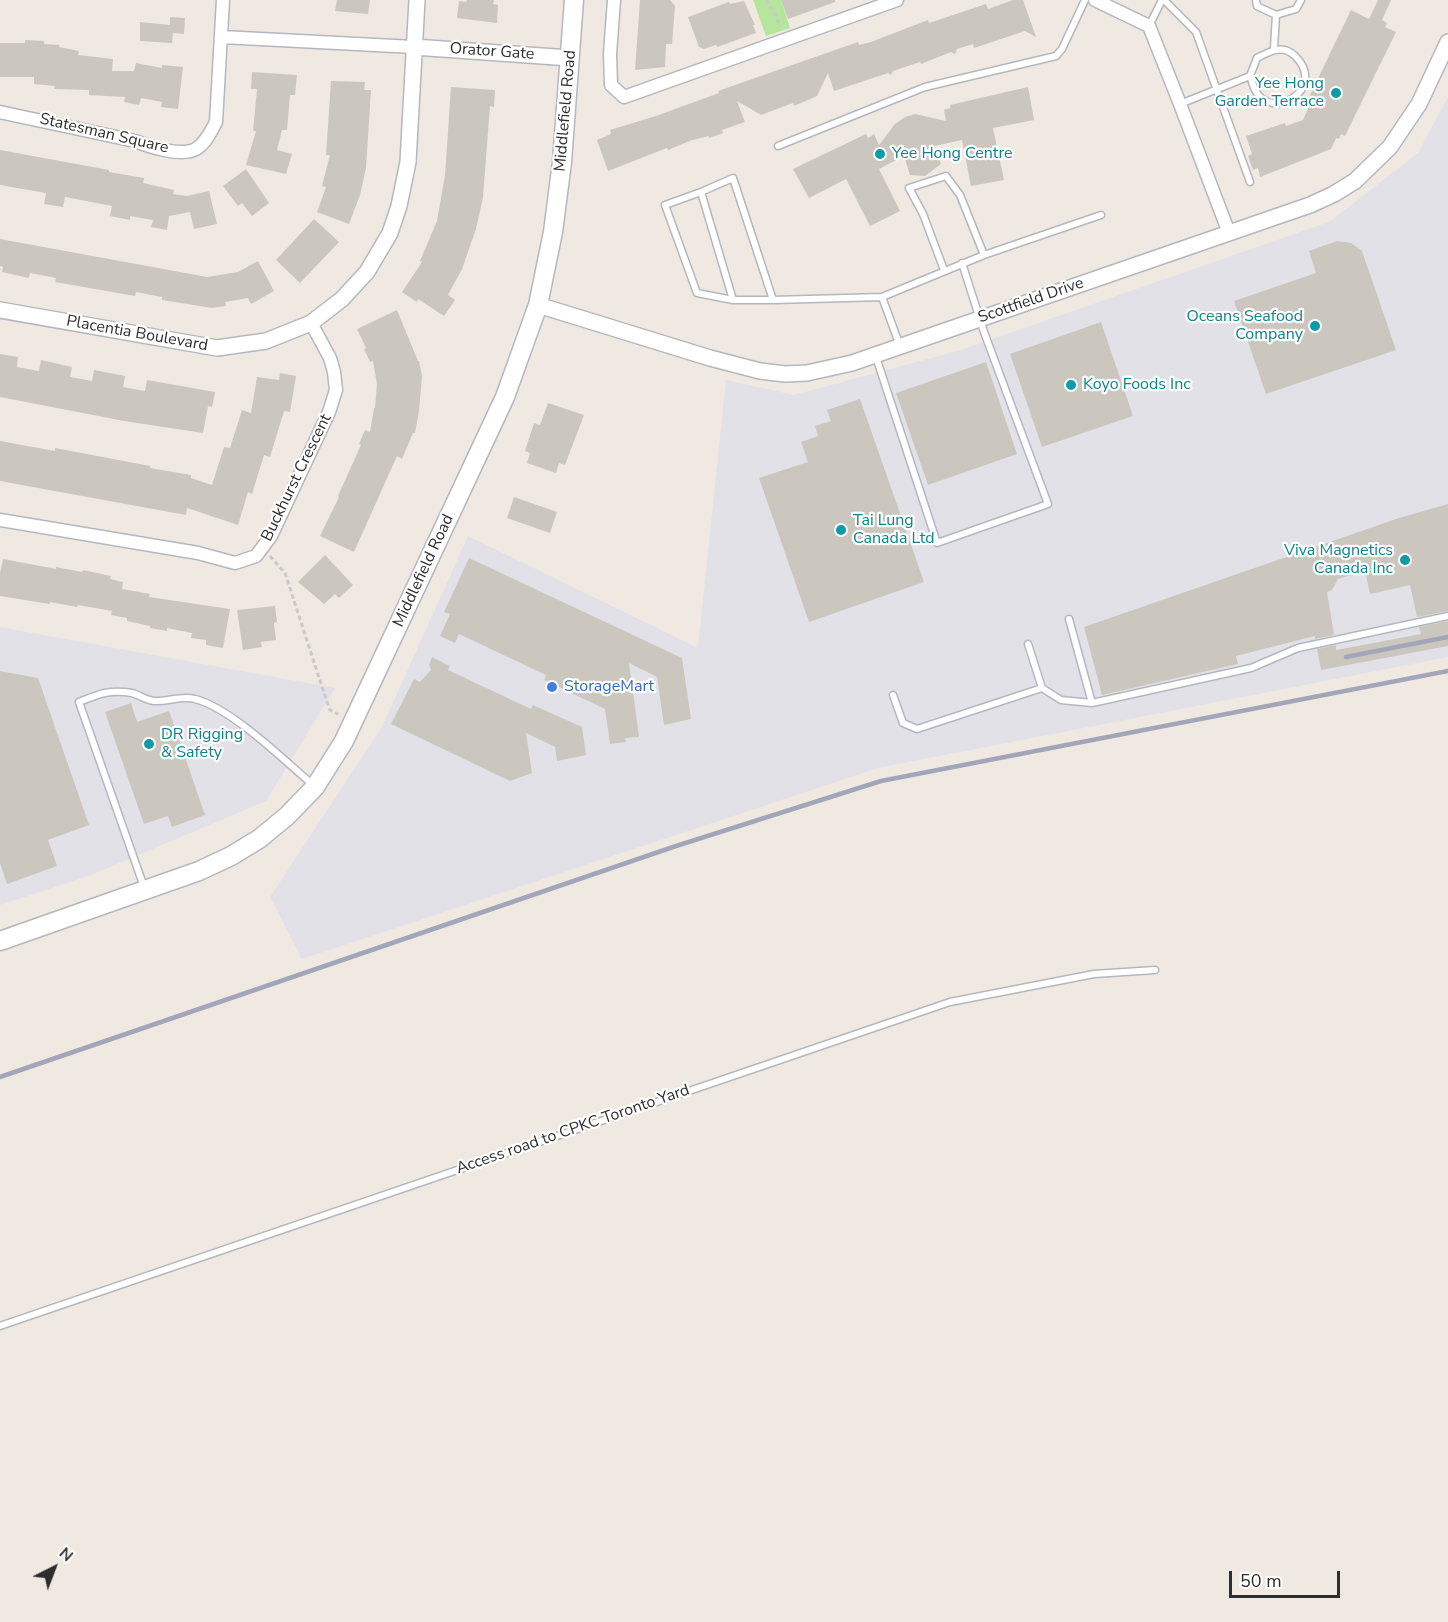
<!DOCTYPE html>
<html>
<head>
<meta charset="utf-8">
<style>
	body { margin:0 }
	#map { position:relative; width:1448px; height:1622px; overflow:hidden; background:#efe9e1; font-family:"Nunito Sans",sans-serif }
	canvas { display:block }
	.north { position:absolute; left:24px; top:1538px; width:60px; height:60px; -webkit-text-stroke:4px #fff; paint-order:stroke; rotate:42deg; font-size:16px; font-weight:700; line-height:24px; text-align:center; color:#2e2e2e }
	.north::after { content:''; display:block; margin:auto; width:21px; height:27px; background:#2e2e2e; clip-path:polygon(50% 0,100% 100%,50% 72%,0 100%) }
	.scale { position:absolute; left:1229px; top:1571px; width:111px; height:27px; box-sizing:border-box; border:3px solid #2e2e2e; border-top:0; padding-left:8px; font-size:18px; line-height:21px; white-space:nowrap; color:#2e2e2e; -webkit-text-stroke:4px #fff; paint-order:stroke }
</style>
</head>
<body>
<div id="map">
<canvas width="1448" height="1622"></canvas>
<div class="north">N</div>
<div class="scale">50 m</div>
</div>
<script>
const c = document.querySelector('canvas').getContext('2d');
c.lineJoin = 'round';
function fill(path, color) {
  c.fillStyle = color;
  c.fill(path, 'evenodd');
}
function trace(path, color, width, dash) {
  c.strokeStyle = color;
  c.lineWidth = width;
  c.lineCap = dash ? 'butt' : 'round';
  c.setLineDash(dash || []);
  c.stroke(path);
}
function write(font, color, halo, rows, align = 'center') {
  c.font = font + ' "Nunito Sans",sans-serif';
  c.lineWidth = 4.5;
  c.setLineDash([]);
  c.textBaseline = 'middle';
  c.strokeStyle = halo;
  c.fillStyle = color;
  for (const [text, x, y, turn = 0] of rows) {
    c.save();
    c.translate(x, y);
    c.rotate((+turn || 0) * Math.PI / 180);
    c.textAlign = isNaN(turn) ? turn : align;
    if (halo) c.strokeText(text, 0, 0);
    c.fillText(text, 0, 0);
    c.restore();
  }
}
const industrial = new Path2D(`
	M 1448,97 L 1448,657 L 878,768 L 302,959 L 270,897 L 382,727 L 468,536 L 698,648 L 726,380 L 794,395 L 961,350 L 1329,222 L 1418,153 Z
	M 0,627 L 335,688 L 266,801 L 91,875 L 0,905 Z`);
const green = new Path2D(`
	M 753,0 L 781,0 L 790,28 L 766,36 Z`);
const building = new Path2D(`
	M 337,0 L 370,0 L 368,14 L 335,11 Z
	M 467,0 L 494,0 L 493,4 L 498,5 L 497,23 L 457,18 L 459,1 L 466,2 Z
	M 640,0 L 670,0 L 675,6 L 672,44 L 666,44 L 665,67 L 635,70 Z
	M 781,0 L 835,0 L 835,2 L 788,19 Z
	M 1013,0 L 1023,0 L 1036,37 L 1025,31 L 974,48 L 973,44 L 957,49 L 955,54 L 951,52 L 921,64 L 920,62 L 893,71 L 891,75 L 888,73 L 834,91 L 828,73 L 817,96 L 794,106 L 793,103 L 761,115 L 737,101 L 745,122 L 722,130 L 723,133 L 709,138 L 709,136 L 692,140 L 668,150 L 667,148 L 608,171 L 597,140 L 611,134 L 610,130 L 656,116 L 719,93 L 718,91 L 858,42 L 859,45 L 871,42 L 928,20 L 929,23 L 986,4 L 988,9 Z
	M 1378,0 L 1391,0 L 1382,20 L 1387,23 L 1385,27 L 1396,32 L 1345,136 L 1341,134 L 1339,139 L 1336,138 L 1331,149 L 1260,177 L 1258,168 L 1253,170 L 1248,156 L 1252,154 L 1246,136 L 1285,123 L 1286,126 L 1303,120 L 1313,97 L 1310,95 L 1351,10 L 1369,19 Z
	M 744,1 L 755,25 L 753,25 L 756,33 L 717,47 L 716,45 L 704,49 L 699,47 L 688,17 L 729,2 L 730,4 Z
	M 170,17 L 185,18 L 184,34 L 173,33 L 172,43 L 140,41 L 140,22 L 170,25 Z
	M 25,40 L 44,41 L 44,44 L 60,45 L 59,47 L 79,51 L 78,55 L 113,59 L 112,71 L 134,71 L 136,63 L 162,68 L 162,65 L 183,67 L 178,109 L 161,107 L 162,102 L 141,98 L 139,105 L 124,102 L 125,97 L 89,95 L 89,90 L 54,89 L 55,86 L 34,84 L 34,77 L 0,77 L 0,43 L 25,43 Z
	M 252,72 L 297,75 L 295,95 L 290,95 L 287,130 L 282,130 L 277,150 L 292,154 L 286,174 L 246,165 L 256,131 L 253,131 L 257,89 L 251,89 Z
	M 331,81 L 365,82 L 364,90 L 371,90 L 366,168 L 360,195 L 349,224 L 317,212 L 326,187 L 322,186 L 330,155 L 326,155 Z
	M 451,87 L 495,90 L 494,107 L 490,106 L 483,197 L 476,229 L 462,269 L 448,295 L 455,300 L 444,316 L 418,299 L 417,302 L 402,292 L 422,262 L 420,261 L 437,221 L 445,175 Z
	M 1028,87 L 1034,120 L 993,128 L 1004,180 L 971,186 L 962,140 L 935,146 L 941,164 L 925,176 L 910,175 L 904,156 L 879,169 L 900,211 L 870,226 L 846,179 L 809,198 L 793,169 L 866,134 L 868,138 L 874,134 L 879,145 L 895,124 L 905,117 L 915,114 L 946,121 L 944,110 L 950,108 L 950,105 Z
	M 0,150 L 109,170 L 109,172 L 144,178 L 143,183 L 174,190 L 173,194 L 187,196 L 209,191 L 217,224 L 194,229 L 190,212 L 169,216 L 167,230 L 151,227 L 153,220 L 130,216 L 130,220 L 110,216 L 112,206 L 65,197 L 63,207 L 44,204 L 46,193 L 0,185 Z
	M 246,169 L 269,203 L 252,216 L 242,203 L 238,206 L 223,186 Z
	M 314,219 L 339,242 L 300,283 L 276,260 Z
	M 0,239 L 207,277 L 238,272 L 258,261 L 274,291 L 251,304 L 248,298 L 225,302 L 226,306 L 212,308 L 162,300 L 162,297 L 136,292 L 135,296 L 55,282 L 56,278 L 30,273 L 29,278 L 2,272 L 3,267 L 0,266 Z
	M 1337,241 L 1351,243 L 1362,251 L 1396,350 L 1266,394 L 1234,301 L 1316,273 L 1309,251 Z
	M 397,310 L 418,361 L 419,361 L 422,376 L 419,411 L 415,433 L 413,433 L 402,459 L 397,456 L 354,552 L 320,536 L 339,497 L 338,496 L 361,445 L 359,444 L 365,430 L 370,432 L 374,408 L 375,408 L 377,384 L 373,361 L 370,362 L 364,349 L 366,348 L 357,329 Z
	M 1101,322 L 1133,416 L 1042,447 L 1010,354 Z
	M 0,354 L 18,357 L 17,367 L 39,371 L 41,360 L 72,367 L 70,377 L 92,381 L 94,370 L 125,376 L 123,387 L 145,391 L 147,380 L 215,392 L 212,407 L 208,406 L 203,433 L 124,421 L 0,397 Z
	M 986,362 L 1017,454 L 928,485 L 896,393 Z
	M 280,373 L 296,376 L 290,412 L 284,411 L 270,457 L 264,455 L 252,494 L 248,492 L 238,525 L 187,508 L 186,515 L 0,481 L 0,441 L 55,451 L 55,448 L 150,466 L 150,468 L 191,475 L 191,478 L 212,485 L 224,447 L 230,448 L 242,410 L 251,413 L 257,377 L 279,380 Z
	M 860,399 L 924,582 L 809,622 L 759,478 L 808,462 L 801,442 L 818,436 L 815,426 L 831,421 L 827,410 Z
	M 548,403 L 584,415 L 565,465 L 559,463 L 556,473 L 527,463 L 530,453 L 525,451 L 534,423 L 540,425 Z
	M 514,497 L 557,512 L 550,533 L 507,518 Z
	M 1448,504 L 1448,611 L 1417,617 L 1410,585 L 1370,594 L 1365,571 L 1338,579 L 1332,590 L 1327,592 L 1334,635 L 1315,639 L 1315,636 L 1236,656 L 1238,664 L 1102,695 L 1084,627 L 1399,518 Z
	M 325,555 L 353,585 L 339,598 L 335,594 L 324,604 L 298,582 Z
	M 469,558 L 682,658 L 691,719 L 664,725 L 657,677 L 629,663 L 639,737 L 625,738 L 626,742 L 610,744 L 605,709 L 544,680 L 546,675 L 459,634 L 455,643 L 440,636 L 450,614 L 444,612 Z
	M 3,559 L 56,569 L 56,567 L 82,572 L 83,570 L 111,576 L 110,579 L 123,582 L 122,589 L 150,594 L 149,597 L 230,609 L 223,648 L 206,645 L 206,640 L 191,638 L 192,633 L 167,628 L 167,631 L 150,628 L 150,626 L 127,621 L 127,618 L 111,615 L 112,611 L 78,605 L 77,607 L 50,602 L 50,604 L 0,596 L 0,573 Z
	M 275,606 L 277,622 L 274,623 L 276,640 L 261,642 L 262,647 L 243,650 L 237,610 Z
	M 1448,621 L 1448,646 L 1321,670 L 1317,649 L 1336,645 L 1336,650 L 1421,634 L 1419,627 Z
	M 432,657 L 450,666 L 448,670 L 531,709 L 533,705 L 582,727 L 586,755 L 557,761 L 555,747 L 526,733 L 532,773 L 510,781 L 391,724 L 414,679 L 420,682 L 431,670 L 429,665 Z
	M 0,671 L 38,678 L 89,825 L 48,840 L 57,866 L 7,884 L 0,863 Z
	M 131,703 L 137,722 L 169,711 L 205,815 L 172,827 L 168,816 L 144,824 L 105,712 Z`);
const path = new Path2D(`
	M 766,0 L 777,17 L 779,27
	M 270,556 L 285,573 L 327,702 L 330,710 L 338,714`);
const service = new Path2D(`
	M 1164,0 L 1196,32 L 1250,182
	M 1256,0 L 1257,6 L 1276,15 L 1296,9 L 1301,0
	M 1149,26 L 1162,0
	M 1274,48 L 1276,15
	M 1180,104 L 1250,76 L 1257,58 C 1270,51 1283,44 1295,56 C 1328,88 1272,123 1255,90 C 1253,86 1252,81 1250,76
	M 778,146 L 925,87 L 1056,56 L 1062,49 L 1085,0
	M 701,192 L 665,205 L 697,293 L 733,300 L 701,192 L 733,178 L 773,300 L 882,297
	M 944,270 L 923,214 L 909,188 L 946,176 L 960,195 L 984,255
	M 733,300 L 773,300
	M 900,346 L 882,297 L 984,255 L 1101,215
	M 876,357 L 937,543 L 1048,504 L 984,332 L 962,263
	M 1069,619 L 1092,703
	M 1028,644 L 1042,688 L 1061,700 L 1092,703 L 1251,668 L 1298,648 L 1448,616
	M 893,695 L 903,723 L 917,729 L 1042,688
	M 144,887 L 79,702 C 99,694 110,689 132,693 C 139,695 146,700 154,701 C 167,702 182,695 195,699 C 231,708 284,760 313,785
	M 0,1326 L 950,1002 L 1094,974 L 1155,970`);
const minor = new Path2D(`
	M 614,0 L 610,54 L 611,85 L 624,97 L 897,0
	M 1095,0 L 1149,26 L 1180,104 L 1229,233
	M 222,37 L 414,47
	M 0,112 L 135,141 C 150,147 181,157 196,149 C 206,143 211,131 216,122 L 223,0
	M 0,520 L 198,553 L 235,563 L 256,556 L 271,536 L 329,412 L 336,390 L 334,372 L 330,358 L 311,323`);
const tertiary = new Path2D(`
	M 414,47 L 570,58
	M 538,305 L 710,358 L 760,371 L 785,374 L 807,373 L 852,363 L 1229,233 L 1310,205 L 1334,194 L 1355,181 L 1390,147 L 1419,104 L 1448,42
	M 0,310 L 217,348 L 266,341 L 311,323 L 342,299 L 367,272 L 390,233 L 399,206 L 408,162 L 417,0`);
const secondary = new Path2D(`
	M 0,941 L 199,871 L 231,856 L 259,839 L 287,816 L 315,787 L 344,741 L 505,397 L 538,305 L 553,232 L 562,162 L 574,0`);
const rail = new Path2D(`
	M 1346,657 L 1448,637
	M 0,1077 L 676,846 L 881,781 L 1448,671`);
const markers = [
	[1336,93,6,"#0f9aa8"],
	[880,154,6,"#0f9aa8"],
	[1315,326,6,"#0f9aa8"],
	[1071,385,6,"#0f9aa8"],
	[841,530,6,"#0f9aa8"],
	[1405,560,6,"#0f9aa8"],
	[552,687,6,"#3f7fe0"],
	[149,744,6,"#0f9aa8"]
];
const streetNames = [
	["Orator Gate",492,52,4],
	["Middlefield Road",566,111,-85],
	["Statesman Square",104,134,13],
	["Scottfield Drive",1031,301,-19],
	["Placentia Boulevard",137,334,10],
	["Buckhurst Crescent",297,478,-64],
	["Middlefield Road",424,571,-65],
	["Access road to CPKC Toronto Yard",573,1130,-19]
];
const cultureNames = [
	["Yee Hong",1324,84,"right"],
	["Garden Terrace",1324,102,"right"],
	["Yee Hong Centre",892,154],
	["Oceans Seafood",1303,317,"right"],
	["Company",1303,335,"right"],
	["Koyo Foods Inc",1083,385],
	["Tai Lung",853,521],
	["Canada Ltd",853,539],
	["Viva Magnetics",1393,551,"right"],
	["Canada Inc",1393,569,"right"],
	["DR Rigging",161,735],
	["& Safety",161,753]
];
const shopNames = [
	["StorageMart",564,687]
];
fill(industrial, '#e3e1e8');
fill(green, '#b6e59e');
fill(building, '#cbc7bf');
trace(service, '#b4b7c1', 9);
trace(minor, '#b4b7c1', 15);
trace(tertiary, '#b4b7c1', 18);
trace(secondary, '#b4b7c1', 21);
trace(path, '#c9c9c9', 3, [4.5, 3]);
trace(service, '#fff', 6);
trace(minor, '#fff', 12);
trace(tertiary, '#fff', 15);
trace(secondary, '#fff', 18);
trace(rail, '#a3a6b8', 4.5);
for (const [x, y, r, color] of markers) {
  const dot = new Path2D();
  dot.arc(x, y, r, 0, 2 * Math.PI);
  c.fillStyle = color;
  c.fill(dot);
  trace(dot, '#fff', 2);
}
write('16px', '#2e2e2e', '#fff', streetNames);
write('16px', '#0d838f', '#fff', cultureNames, 'left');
write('16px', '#366cbe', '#fff', shopNames, 'left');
</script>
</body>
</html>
